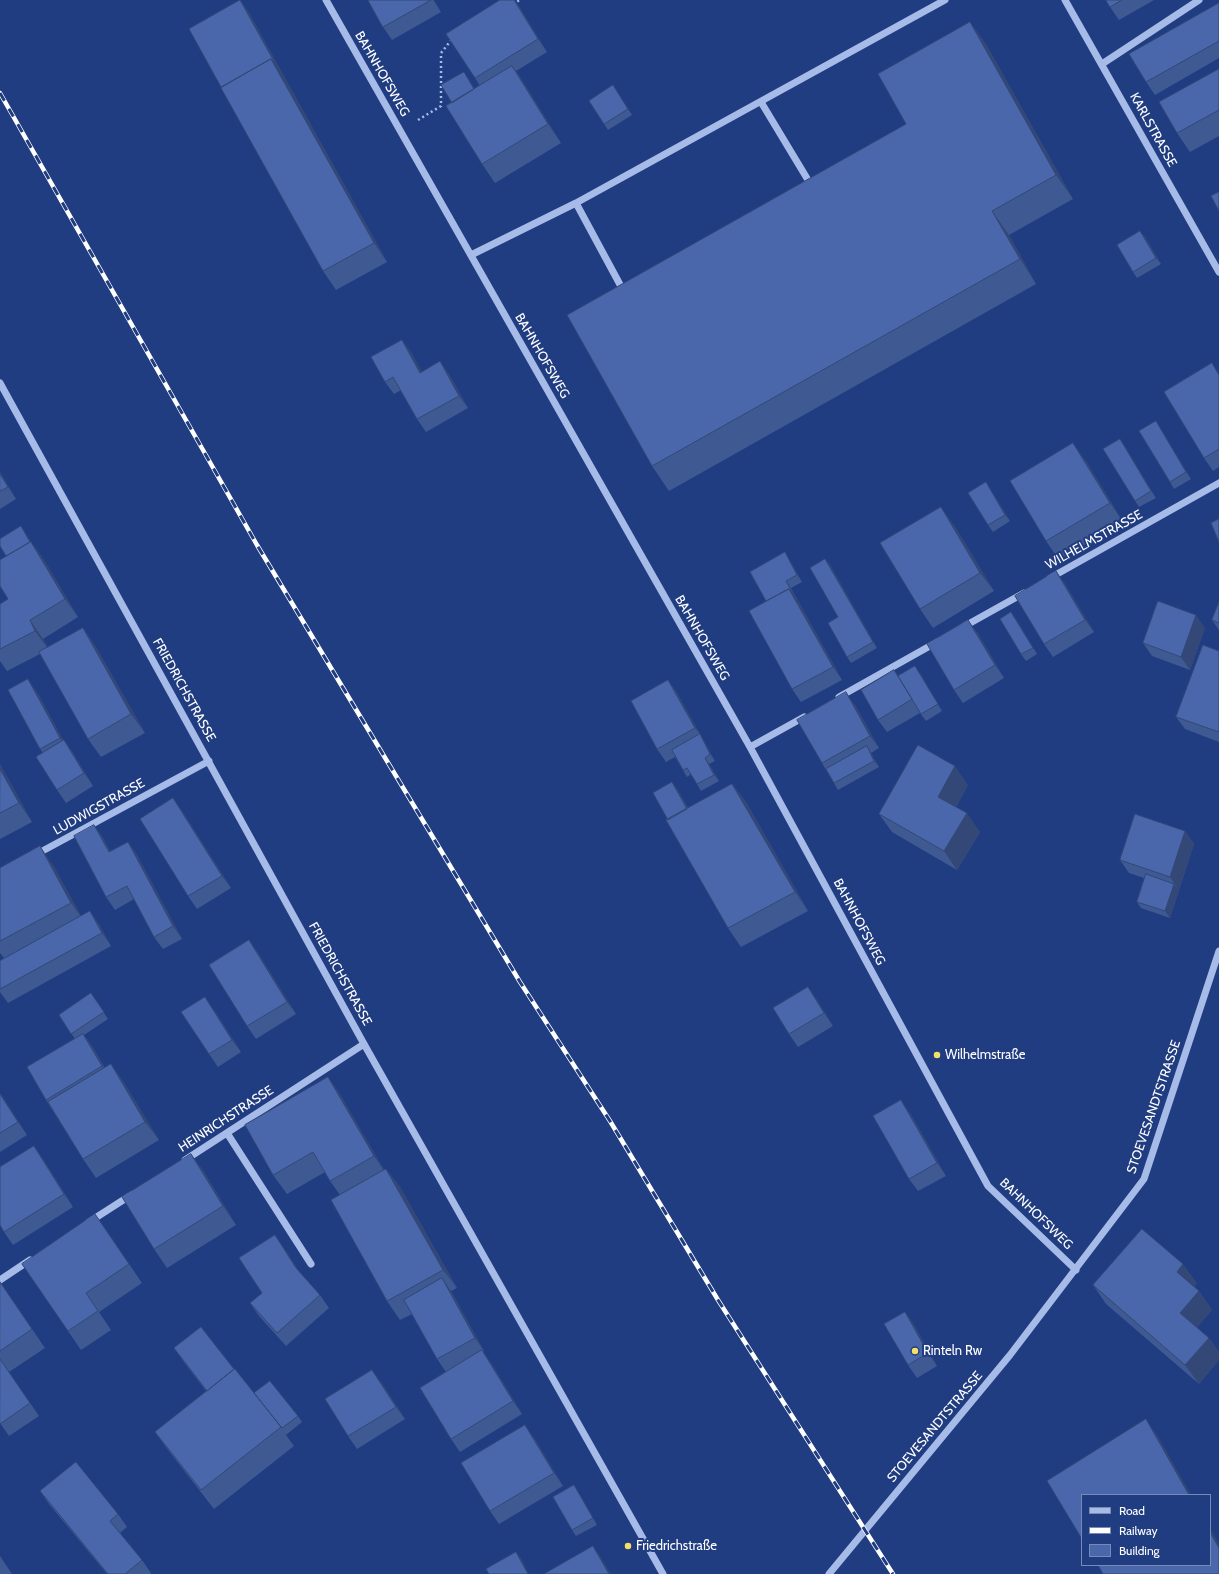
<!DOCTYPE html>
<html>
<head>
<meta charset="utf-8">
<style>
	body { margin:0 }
	#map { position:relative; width:1219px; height:1574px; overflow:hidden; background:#213d81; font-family:Cabin,sans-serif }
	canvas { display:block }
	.legend { position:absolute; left:1081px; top:1494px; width:130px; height:72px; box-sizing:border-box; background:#213d81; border:1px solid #7a8bb3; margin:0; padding:5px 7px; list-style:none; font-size:12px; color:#fff }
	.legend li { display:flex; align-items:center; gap:8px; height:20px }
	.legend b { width:20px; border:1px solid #7a8bb3 }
</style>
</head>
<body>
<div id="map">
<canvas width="1219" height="1574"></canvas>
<ul class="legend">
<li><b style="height:5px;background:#a6bbe8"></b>Road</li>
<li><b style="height:5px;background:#fff"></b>Railway</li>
<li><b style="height:11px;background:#4967aa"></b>Building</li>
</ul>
</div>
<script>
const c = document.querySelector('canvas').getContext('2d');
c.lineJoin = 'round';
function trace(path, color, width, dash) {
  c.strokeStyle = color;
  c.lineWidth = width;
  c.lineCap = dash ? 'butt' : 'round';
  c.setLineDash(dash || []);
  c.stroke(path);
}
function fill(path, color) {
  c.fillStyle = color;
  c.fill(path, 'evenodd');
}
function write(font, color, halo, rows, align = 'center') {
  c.font = font + ' Cabin,sans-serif';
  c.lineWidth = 4;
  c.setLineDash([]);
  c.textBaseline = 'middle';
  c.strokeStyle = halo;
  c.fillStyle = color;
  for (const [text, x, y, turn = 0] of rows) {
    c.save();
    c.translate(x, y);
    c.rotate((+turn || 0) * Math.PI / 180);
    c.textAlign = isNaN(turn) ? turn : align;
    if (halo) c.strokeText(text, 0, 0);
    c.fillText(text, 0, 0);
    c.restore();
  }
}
const path = new Path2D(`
	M 513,4 L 520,0
	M 418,120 L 441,106 L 441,53 L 452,39`);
const minor = new Path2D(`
	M 326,0 L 750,747 L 988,1186 L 1076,1270
	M 1065,0 L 1219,272
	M 1102,64 L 1199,0
	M 761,102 L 811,185 L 810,186
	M 471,255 L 576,203
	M 624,292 L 576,203 L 945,0
	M 0,383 L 364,1044 L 663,1574
	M 1050,578 L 1219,483
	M 963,627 L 1024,593
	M 839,697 L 937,642
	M 750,747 L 804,717
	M 35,855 L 209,761
	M 227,1133 L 311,1264
	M 185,1160 L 364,1044
	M 89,1222 L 131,1195
	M 0,1280 L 30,1260
	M 829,1574 L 1010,1355 L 1144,1179 L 1219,951`);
const rail = new Path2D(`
	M 0,93 L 257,545 L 520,982 L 610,1121 L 718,1300 L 893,1574`);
const wall = new Path2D(`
	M 240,0 L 249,13 L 387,262 L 336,290 L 323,271 L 221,87 Z
	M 368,0 L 434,0 L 441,12 L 392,40 L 383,27 Z
	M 500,0 L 515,0 L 547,52 L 516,71 L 525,85 L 561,143 L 495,183 L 482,164 L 452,103 L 464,72 L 474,89 L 480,86 L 475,78 Z
	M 1106,0 L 1154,0 L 1119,20 L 1110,7 Z
	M 1219,3 L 1219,58 L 1155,95 L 1146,82 Z
	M 970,22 L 987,46 L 1073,199 L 1009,235 L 1036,284 L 669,491 L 652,466 L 906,124 Z
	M 1219,69 L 1219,136 L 1190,152 L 1177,133 Z
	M 613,85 L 632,115 L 608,130 L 589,101 Z
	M 1140,231 L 1145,237 L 1161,264 L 1137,278 L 1133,272 Z
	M 411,352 L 421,372 L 449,374 L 468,408 L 426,432 L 417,419 L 401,390 L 394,394 L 385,382 Z
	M 1219,374 L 1219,467 L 1213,471 L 1204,458 Z
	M 1160,428 L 1191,479 L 1174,489 L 1170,482 Z
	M 1124,445 L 1156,498 L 1139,507 L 1135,501 Z
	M 1086,461 L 1123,522 L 1059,560 L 1046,541 Z
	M 0,472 L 16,499 L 0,509 Z
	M 986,482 L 1010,521 L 993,532 L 988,525 Z
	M 954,525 L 994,591 L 933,628 L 920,609 Z
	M 25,533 L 31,542 L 44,560 L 78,617 L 43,639 L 48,648 L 83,628 L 96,647 L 145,733 L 101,757 L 88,739 L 40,654 L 7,671 L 0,661 L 0,604 L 8,599 L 6,556 Z
	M 785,552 L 789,559 L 802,582 L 791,588 L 842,680 L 801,702 L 792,689 L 766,601 Z
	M 825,559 L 830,565 L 877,648 L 851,663 L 847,657 Z
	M 1056,571 L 1065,584 L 1094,632 L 1053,657 L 1044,644 Z
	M 1219,602 L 1219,630 L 1212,620 Z
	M 1016,619 L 1037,654 L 1026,661 L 1021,654 Z
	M 1205,628 L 1190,670 L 1152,656 L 1143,643 Z
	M 977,632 L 1004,678 L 963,703 L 954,690 Z
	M 1219,651 L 1219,742 L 1185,729 L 1176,717 Z
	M 894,670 L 898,676 L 920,673 L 942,711 L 926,721 L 920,713 L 887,732 L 878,720 Z
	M 668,680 L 677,693 L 715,761 L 709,764 L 719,781 L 701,791 L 691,774 L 687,777 L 683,770 L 675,757 L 666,762 L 657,749 Z
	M 37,692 L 63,740 L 64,740 L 73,753 L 93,786 L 66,803 L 57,790 L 43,753 L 40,749 Z
	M 855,705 L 879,748 L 871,753 L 879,767 L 838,790 L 822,763 Z
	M 0,764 L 32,822 L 0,839 Z
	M 732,784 L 746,802 L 808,911 L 741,947 L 728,928 L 668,820 L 677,789 L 688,808 Z
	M 968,785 L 956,807 L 980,832 L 957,870 L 892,832 L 879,814 Z
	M 173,798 L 182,811 L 231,888 L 197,909 L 188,896 Z
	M 94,825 L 103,838 L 110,851 L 128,842 L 137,855 L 182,939 L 163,949 L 154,937 L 134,899 L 115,910 L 106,897 Z
	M 1185,831 L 1194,844 L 1170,918 L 1141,908 L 1137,902 L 1144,878 L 1129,873 L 1120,860 Z
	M 53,865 L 81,916 L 99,924 L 111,946 L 8,1003 L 0,992 L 0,961 L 4,958 L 0,953 L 0,868 Z
	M 249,940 L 258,953 L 296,1014 L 256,1039 L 247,1026 Z
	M 808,987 L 817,1000 L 833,1026 L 798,1047 L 789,1034 Z
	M 91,993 L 108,1019 L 84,1035 L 92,1046 L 105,1068 L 111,1064 L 124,1083 L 159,1140 L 96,1178 L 83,1159 L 46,1100 L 75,1039 L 59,1015 Z
	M 214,1010 L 241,1052 L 218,1067 L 209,1054 Z
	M 328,1077 L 341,1096 L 384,1170 L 386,1169 L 400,1187 L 457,1288 L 451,1291 L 484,1351 L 483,1352 L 491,1363 L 522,1414 L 460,1452 L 451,1439 L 446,1372 L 437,1359 L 412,1314 L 400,1320 L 387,1301 L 340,1195 L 330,1181 L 325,1172 L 287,1194 L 273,1175 Z
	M 0,1093 L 27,1135 L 0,1152 Z
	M 910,1113 L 946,1176 L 918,1191 L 909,1179 Z
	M 191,1154 L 204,1172 L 236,1225 L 167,1268 L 154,1249 Z
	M 43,1159 L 73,1207 L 13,1245 L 4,1232 Z
	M 108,1233 L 142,1283 L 99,1312 L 111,1330 L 81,1350 L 22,1264 Z
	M 275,1235 L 299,1271 L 320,1295 L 329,1308 L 286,1346 L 259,1316 L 250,1303 L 262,1293 Z
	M 0,1282 L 45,1348 L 9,1372 L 39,1416 L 9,1436 L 0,1423 Z
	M 1197,1283 L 1194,1286 L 1199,1291 L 1212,1310 L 1197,1327 L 1209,1338 L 1219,1352 L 1219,1360 L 1199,1384 L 1106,1304 L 1093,1285 Z
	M 905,1312 L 914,1325 L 937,1366 L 917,1378 L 908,1365 Z
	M 174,1348 L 234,1369 L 254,1393 L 298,1416 L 302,1422 L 286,1435 L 294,1446 L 214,1509 L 168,1450 L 155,1432 L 206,1391 L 183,1361 Z
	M 381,1382 L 405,1419 L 357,1449 L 348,1436 Z
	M 534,1438 L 563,1486 L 499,1524 L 490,1511 Z
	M 40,1491 L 118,1514 L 127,1527 L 120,1533 L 142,1560 L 151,1573 L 150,1574 L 107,1574 L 49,1504 Z
	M 578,1492 L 597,1525 L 576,1536 L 572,1530 Z
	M 0,1556 L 12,1574 L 0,1574 Z`);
const shadedWall = new Path2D(`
	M 240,0 L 249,13 L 387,262 L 374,243 L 271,59 Z
	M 433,0 L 434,0 L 441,12 Z
	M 514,0 L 519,7 L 547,52 L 538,39 Z
	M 970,22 L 987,46 L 1073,199 L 1056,175 Z
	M 512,66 L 525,85 L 561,143 L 548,124 Z
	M 464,72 L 469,79 L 480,99 L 476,93 Z
	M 992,211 L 1009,235 L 1036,284 L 1020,259 Z
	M 1140,231 L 1145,237 L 1161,264 L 1156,258 Z
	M 402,340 L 411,352 L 429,385 L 420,373 Z
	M 440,361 L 449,374 L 468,408 L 459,396 Z
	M 1156,421 L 1160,428 L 1191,479 L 1186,472 Z
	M 1120,439 L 1124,445 L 1156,498 L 1151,491 Z
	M 1073,443 L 1086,461 L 1123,522 L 1110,503 Z
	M 0,472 L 16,499 L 8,487 L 0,474 Z
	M 986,482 L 990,489 L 1010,521 L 1005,515 Z
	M 941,507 L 954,525 L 994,591 L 980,573 Z
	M 31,542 L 44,560 L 78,617 L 65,599 Z
	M 785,552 L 789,559 L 802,582 L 797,575 Z
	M 825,559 L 830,565 L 877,648 L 873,642 Z
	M 1056,571 L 1065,584 L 1094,632 L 1085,620 Z
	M 786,581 L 791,588 L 842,680 L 833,667 L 789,589 Z
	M 1011,612 L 1016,619 L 1037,654 L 1033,648 Z
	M 1196,615 L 1205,628 L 1190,670 L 1181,657 Z
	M 30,620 L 43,639 L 48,649 L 35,631 Z
	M 968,620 L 977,632 L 1004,678 L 995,665 Z
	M 83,628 L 96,647 L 145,733 L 131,714 Z
	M 915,666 L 920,673 L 942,711 L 938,704 Z
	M 28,679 L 37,692 L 69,751 L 60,738 Z
	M 668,680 L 677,693 L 715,761 L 710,754 L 700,734 L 695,728 Z
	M 846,692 L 855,705 L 879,748 L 870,736 Z
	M 64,740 L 73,753 L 93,786 L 84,773 Z
	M 867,746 L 879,767 L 874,761 Z
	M 705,758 L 709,764 L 719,781 L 714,775 Z
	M 0,764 L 32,822 L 19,803 L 0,769 Z
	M 955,766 L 968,785 L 951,815 L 938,797 Z
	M 672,782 L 677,789 L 699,828 L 695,822 Z
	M 732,784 L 746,802 L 808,911 L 795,892 Z
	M 173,798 L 182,811 L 231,888 L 222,876 Z
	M 967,813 L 980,832 L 957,870 L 944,851 Z
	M 94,825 L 103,838 L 118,865 L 109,852 Z
	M 1185,831 L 1194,844 L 1179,890 L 1170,877 Z
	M 128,842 L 137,855 L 182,939 L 173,926 Z
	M 40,846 L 53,865 L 84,921 L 71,903 Z
	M 1174,884 L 1179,890 L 1170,918 L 1165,911 Z
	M 90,911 L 99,924 L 111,946 L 102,933 Z
	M 249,940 L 258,953 L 296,1014 L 287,1002 Z
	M 808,987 L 817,1000 L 833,1026 L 824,1013 Z
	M 205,997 L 214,1010 L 241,1052 L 232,1040 Z
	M 83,1034 L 92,1046 L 111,1079 L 102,1066 Z
	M 111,1064 L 124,1083 L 159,1140 L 145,1122 Z
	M 328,1077 L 341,1096 L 387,1175 L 374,1156 Z
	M 0,1093 L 5,1100 L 27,1135 L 18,1122 Z
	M 901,1100 L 910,1113 L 946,1176 L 937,1163 Z
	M 34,1146 L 43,1159 L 73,1207 L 64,1194 Z
	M 191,1154 L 204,1172 L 236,1225 L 223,1206 Z
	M 386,1169 L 400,1187 L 457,1288 L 443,1270 Z
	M 275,1235 L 284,1248 L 305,1280 L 296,1268 Z
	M 1183,1264 L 1197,1283 L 1190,1290 L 1177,1272 Z
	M 442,1278 L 451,1291 L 484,1351 L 475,1338 Z
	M 0,1282 L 10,1296 L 45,1348 L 32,1329 Z
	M 1199,1291 L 1212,1310 L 1194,1331 L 1180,1313 Z
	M 905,1312 L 914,1325 L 937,1366 L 928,1353 Z
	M 1209,1338 L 1219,1352 L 1219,1360 L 1199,1384 L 1185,1365 Z
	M 482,1350 L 491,1363 L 522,1414 L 513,1401 Z
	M 372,1370 L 381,1382 L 405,1419 L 396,1407 Z
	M 1146,1419 L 1159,1438 L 1191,1495 L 1189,1495 Z
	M 525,1425 L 534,1438 L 563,1486 L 554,1473 Z
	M 1210,1528 L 1219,1544 L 1219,1548 L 1210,1532 Z
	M 593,1546 L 602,1559 L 611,1574 L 609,1574 Z
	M 516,1552 L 521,1558 L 529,1574 L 528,1574 Z`);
const building = new Path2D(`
	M 240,0 L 276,65 L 271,59 L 221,87 L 189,29 Z
	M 368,0 L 431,0 L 383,27 Z
	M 500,0 L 514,0 L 538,39 L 475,78 L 446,34 Z
	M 1106,0 L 1122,0 L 1110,7 Z
	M 1219,3 L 1219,41 L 1146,82 L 1129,54 Z
	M 970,22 L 1056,175 L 992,211 L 1020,259 L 652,466 L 567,315 L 906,124 L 878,74 Z
	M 271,59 L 374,243 L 323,271 L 221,88 Z
	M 512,66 L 548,124 L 482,164 L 446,106 Z
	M 1219,69 L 1219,110 L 1177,133 L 1159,102 Z
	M 464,72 L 474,89 L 452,103 L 441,85 Z
	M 613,85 L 628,109 L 604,124 L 589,101 Z
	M 1219,192 L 1219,211 L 1211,196 Z
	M 1140,231 L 1156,258 L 1133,272 L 1117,245 Z
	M 402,340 L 420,373 L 440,361 L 459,396 L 417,419 L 393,377 L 385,382 L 371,357 Z
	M 1212,363 L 1219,375 L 1219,449 L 1204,458 L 1164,392 Z
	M 1156,421 L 1186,472 L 1170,482 L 1139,431 Z
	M 1120,439 L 1151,491 L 1135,501 L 1103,449 Z
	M 1073,443 L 1110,503 L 1046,541 L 1010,481 Z
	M 0,474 L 8,487 L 0,491 Z
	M 986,482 L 1005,515 L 988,525 L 968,493 Z
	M 941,507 L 980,573 L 920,609 L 880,543 Z
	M 1219,519 L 1219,542 L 1211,523 Z
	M 21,526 L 30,542 L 6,556 L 0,546 L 0,539 Z
	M 31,542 L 65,599 L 30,620 L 35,631 L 0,649 L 0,604 L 8,599 L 0,586 L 0,560 Z
	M 785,552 L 797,575 L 786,581 L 794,595 L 789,589 L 766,601 L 750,572 Z
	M 825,559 L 873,642 L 847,657 L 828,623 L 838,617 L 810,568 Z
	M 1056,571 L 1085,620 L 1044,644 L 1015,596 Z
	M 789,589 L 833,667 L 792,689 L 749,611 Z
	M 1158,601 L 1196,615 L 1181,657 L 1143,643 Z
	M 1219,602 L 1219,623 L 1212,620 Z
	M 1011,612 L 1033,648 L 1021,654 L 1000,619 Z
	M 968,620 L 995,665 L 954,690 L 927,644 Z
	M 83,628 L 131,714 L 88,739 L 39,652 Z
	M 1203,645 L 1219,651 L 1219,732 L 1176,717 Z
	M 915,666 L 938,704 L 921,714 L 898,676 Z
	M 894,670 L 912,699 L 878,720 L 861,690 Z
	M 28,679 L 60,738 L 40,749 L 8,690 Z
	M 668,680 L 695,728 L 657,749 L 631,701 Z
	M 846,692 L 870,736 L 822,763 L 797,720 Z
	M 700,734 L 710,754 L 705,758 L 714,775 L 697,784 L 687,768 L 683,770 L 672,750 Z
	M 64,740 L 84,773 L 57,790 L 36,757 Z
	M 918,745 L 955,766 L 938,797 L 967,813 L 944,851 L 879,814 Z
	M 867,746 L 874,761 L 834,783 L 826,769 Z
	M 0,769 L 19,803 L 0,813 Z
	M 672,782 L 687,809 L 668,820 L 653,793 Z
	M 732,784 L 795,892 L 728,928 L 666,820 Z
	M 173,798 L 222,876 L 188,896 L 140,819 Z
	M 1135,814 L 1185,831 L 1170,877 L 1120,860 Z
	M 94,825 L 109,852 L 128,842 L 173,926 L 154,937 L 127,886 L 106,897 L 74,836 Z
	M 40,846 L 71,903 L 0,941 L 0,868 Z
	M 1146,874 L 1174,884 L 1165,911 L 1137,902 Z
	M 90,911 L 102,933 L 0,989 L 0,961 Z
	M 249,940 L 287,1002 L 247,1026 L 209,965 Z
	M 808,987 L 824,1013 L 789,1034 L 773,1008 Z
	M 91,993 L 104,1012 L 71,1034 L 59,1015 Z
	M 205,997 L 232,1040 L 209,1054 L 181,1012 Z
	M 83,1034 L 102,1066 L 46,1100 L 27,1067 Z
	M 111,1064 L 145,1122 L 83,1159 L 48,1102 Z
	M 328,1077 L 374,1156 L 330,1181 L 313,1152 L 273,1175 L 245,1125 Z
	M 0,1094 L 18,1122 L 0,1133 Z
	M 901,1100 L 937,1163 L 909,1179 L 873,1116 Z
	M 34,1146 L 64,1194 L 4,1232 L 0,1225 L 0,1167 Z
	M 191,1154 L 223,1206 L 154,1249 L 122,1197 Z
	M 386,1169 L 443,1270 L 387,1301 L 331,1200 Z
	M 95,1214 L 129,1264 L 86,1293 L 98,1311 L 68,1331 L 22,1264 Z
	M 1142,1229 L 1183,1264 L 1177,1272 L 1199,1291 L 1180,1313 L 1209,1338 L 1185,1365 L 1093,1285 Z
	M 275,1235 L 296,1268 L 320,1295 L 277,1333 L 250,1303 L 262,1293 L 239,1258 Z
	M 442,1278 L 475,1338 L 437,1359 L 404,1300 Z
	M 0,1282 L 32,1329 L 0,1351 Z
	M 905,1312 L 928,1353 L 908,1365 L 884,1324 Z
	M 201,1327 L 234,1369 L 207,1391 L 174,1348 Z
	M 482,1350 L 513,1401 L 451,1439 L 420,1388 Z
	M 0,1359 L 30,1403 L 0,1424 Z
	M 235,1369 L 281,1427 L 201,1490 L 155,1432 Z
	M 372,1370 L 396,1407 L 348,1436 L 325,1399 Z
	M 270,1381 L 298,1416 L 282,1428 L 254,1393 Z
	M 1146,1419 L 1189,1495 L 1082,1495 L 1082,1539 L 1047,1481 Z
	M 525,1425 L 554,1473 L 490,1511 L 461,1463 Z
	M 76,1462 L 118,1514 L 110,1521 L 142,1560 L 125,1574 L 108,1574 L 40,1491 Z
	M 574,1485 L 593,1518 L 572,1530 L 553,1497 Z
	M 1210,1532 L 1219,1548 L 1219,1574 L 1103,1574 L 1098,1565 L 1210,1565 Z
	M 593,1546 L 609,1574 L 544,1574 Z
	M 516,1552 L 528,1574 L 489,1574 L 486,1569 Z`);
const markers = [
	[937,1055,4,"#f5e067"],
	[915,1351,4,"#f5e067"],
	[628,1546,4,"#f5e067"]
];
const streetNames = [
	["BAHNHOFSWEG",382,74,60],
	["KARLSTRASSE",1153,130,61],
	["BAHNHOFSWEG",542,356,60],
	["WILHELMSTRASSE",1094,540,-29],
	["BAHNHOFSWEG",702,638,60],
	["FRIEDRICHSTRASSE",184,690,61],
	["LUDWIGSTRASSE",99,807,-29],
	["BAHNHOFSWEG",859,922,62],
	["FRIEDRICHSTRASSE",340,974,61],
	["STOEVESANDTSTRASSE",1154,1107,-71],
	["HEINRICHSTRASSE",226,1119,-33],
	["BAHNHOFSWEG",1036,1214,44],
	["STOEVESANDTSTRASSE",935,1427,-50]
];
const poiNames = [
	["Wilhelmstraße",945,1055],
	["Rinteln Rw",923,1351],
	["Friedrichstraße",636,1546]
];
trace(path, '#a6bbe8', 2.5, [2, 3]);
trace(minor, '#a6bbe8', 7);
trace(rail, '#fff', 4.5);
trace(rail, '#213d81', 3, [9]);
fill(wall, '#3f5992');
fill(shadedWall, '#334877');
fill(building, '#4967aa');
trace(building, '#334877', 1);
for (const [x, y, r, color] of markers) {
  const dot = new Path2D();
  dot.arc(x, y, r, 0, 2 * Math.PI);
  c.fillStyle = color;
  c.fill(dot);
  trace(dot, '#213d81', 1.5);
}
write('13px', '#fff', '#213d81', streetNames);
write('13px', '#fff', '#213d81', poiNames, 'left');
</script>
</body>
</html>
